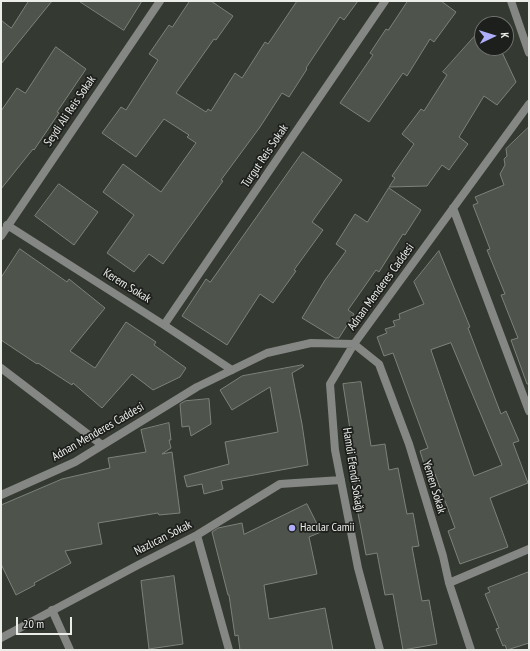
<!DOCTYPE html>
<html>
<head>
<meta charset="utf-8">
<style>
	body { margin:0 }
	#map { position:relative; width:530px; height:651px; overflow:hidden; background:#343931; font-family:"PT Sans Narrow",sans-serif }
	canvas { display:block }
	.frame { position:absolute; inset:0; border:2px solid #eaede8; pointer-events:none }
	.north { position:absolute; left:474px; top:16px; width:40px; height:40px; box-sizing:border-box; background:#1d1f1c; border:1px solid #6f716e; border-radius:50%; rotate:86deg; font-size:11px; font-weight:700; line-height:16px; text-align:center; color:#eaede8 }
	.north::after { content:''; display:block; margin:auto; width:14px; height:18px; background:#afaefa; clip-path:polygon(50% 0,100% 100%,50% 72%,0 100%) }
	.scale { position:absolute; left:16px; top:617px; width:56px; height:18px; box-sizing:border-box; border:2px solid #eaede8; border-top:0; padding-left:5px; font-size:12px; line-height:14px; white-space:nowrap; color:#eaede8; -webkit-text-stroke:3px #1d1f1c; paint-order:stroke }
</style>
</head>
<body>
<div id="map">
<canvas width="530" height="651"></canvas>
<div class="frame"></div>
<div class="north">K</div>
<div class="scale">20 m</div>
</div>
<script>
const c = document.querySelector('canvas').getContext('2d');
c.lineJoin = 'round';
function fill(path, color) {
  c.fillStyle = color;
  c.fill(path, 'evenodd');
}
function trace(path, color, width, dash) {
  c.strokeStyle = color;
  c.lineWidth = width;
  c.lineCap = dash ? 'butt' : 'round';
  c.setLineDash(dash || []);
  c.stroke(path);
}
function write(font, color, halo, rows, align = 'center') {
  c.font = font + ' "PT Sans Narrow",sans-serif';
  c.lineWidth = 3.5;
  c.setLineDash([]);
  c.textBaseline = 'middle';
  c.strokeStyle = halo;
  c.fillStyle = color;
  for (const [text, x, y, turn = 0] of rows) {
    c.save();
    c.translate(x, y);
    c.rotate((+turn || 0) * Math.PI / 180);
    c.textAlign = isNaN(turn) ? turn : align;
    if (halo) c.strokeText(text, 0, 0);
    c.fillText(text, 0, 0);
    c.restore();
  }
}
const building = new Path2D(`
	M 29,1 L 52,1 L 1,64 L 1,20 L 11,28 Z
	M 79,1 L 142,1 L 124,30 Z
	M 190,1 L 211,1 L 233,16 L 216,40 L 214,39 L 176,93 L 206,112 L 208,109 L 211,111 L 235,73 L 242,78 L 265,42 L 268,44 L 297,1 L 358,1 L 344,20 L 340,17 L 306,68 L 307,69 L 289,97 L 282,93 L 260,127 L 221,180 L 223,181 L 163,264 L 149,254 L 134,272 L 107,253 L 134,215 L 103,192 L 123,164 L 161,192 L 196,143 L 187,137 L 189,135 L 164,119 L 136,157 L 102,133 L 121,107 L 126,110 L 158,60 L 149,54 L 169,25 L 172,27 Z
	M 408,1 L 441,1 L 456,12 L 434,42 L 430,39 L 407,76 L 403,73 L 369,122 L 340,103 L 373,55 L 370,53 L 386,29 L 388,30 Z
	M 482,28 L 482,48 L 500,48 L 516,82 L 497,105 L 484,96 L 459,137 L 468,144 L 449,170 L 442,165 L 427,186 L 389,187 L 395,178 L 392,176 L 414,144 L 402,134 L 421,109 L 424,111 L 447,75 L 443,72 Z
	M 56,47 L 86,69 L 57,112 L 59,113 L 34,150 L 33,149 L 1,189 L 1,111 L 17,88 L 25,93 Z
	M 529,127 L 529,384 L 527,384 L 511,340 L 518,338 L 501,295 L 505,294 L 487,250 L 490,249 L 473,205 L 478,203 L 475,197 L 504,185 L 500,174 L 505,165 L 504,159 L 507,156 L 506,149 Z
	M 303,152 L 342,180 L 312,222 L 323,230 L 294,270 L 296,271 L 273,303 L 260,294 L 227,345 L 182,316 L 206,279 L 210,282 Z
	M 59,184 L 98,212 L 74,245 L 35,216 Z
	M 389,188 L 421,210 L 405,235 L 403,234 L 379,272 L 376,270 L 348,310 L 354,314 L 339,338 L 335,338 L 302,318 L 325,280 L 346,251 L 336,244 L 355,214 L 367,222 Z
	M 20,249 L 67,282 L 69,279 L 105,308 L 70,351 L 95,368 L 126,322 L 156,342 L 154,345 L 186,368 L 180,377 L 153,390 L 132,374 L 102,408 L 73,383 L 72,385 L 38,363 L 37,364 L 1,340 L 1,278 Z
	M 439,251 L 470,327 L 468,328 L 501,414 L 506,411 L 519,441 L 513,443 L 528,483 L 490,498 L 508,547 L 460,564 L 448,531 L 455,528 L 435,474 L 428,477 L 420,451 L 428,448 L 393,353 L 384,356 L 377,337 L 387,333 L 385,329 L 395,326 L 393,321 L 400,319 L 399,314 L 424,304 L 414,282 ZM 451,343 L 502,465 L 474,476 L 431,350 Z
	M 303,365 L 304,366 L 292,373 L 302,424 L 308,465 L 221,481 L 223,489 L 204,494 L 202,484 L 187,487 L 184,476 L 229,464 L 225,442 L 278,432 L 270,387 L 232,410 L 220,390 L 242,376 Z
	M 361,382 L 371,446 L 385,444 L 389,470 L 398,468 L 407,514 L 413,513 L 419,546 L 412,547 L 422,601 L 429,600 L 437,644 L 403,650 L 393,594 L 385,595 L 377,553 L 366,555 L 351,477 L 353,476 L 349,449 L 353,449 L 343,384 Z
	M 209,399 L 211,424 L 191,436 L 189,426 L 182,427 L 180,404 L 185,401 Z
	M 169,423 L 171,440 L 169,440 L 171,448 L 162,454 L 172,452 L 180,513 L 159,515 L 158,513 L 98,523 L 102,544 L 65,551 L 71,563 L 34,583 L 35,585 L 16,595 L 1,564 L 1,505 L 62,479 L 110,468 L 108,458 L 146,452 L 141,430 Z
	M 307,504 L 321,532 L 309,537 L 317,574 L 264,585 L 269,619 L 325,608 L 333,650 L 240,650 L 238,635 L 235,636 L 229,595 L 228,595 L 212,532 L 218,528 L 242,523 L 244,534 Z
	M 529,572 L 529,643 L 507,650 L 505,645 L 503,646 L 496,629 L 499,628 L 485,594 L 490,592 L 488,588 Z
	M 174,576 L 183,644 L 149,649 L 141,581 Z`);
const street = new Path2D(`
	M 511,1 L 529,53
	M 453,208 L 529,411
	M 7,225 L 164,325 L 232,370
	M 1,236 L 160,1
	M 164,325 L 385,1
	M 354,344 L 379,364 L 409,444 L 443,556 L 449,583 L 471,650
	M 1,368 L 102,445
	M 1,495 L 75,462 L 197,387 L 267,353 L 311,343 L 354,344
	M 197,535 L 229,650
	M 449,583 L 529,549
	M 52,610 L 70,650
	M 1,638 L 138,565 L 197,535 L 280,484 L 341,480
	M 380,650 L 358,568 L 335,450 L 330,384 L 354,344 L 529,104`);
const markers = [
	[292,528,4,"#afaefa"]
];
const streetNames = [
	["Seydi Ali Reis Sokak",70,111,-56],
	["Turgut Reis Sokak",265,156,-56],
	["Kerem Sokak",127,286,32],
	["Adnan Menderes Caddesi",381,287,-54],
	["Adnan Menderes Caddesi",98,432,-30],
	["Hamdi Efendi Sokağı",353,470,81],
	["Yemen Sokak",434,487,73],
	["Nazlıcan Sokak",163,538,-27]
];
const poiNames = [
	["Hacılar Camii",300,528]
];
fill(building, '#4e534b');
trace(building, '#7d827a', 1);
trace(street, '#848783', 8);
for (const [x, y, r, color] of markers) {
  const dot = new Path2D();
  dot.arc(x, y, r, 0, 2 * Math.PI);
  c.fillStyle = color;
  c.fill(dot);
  trace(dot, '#1d1f1c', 1.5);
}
write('12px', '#eaede8', '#1d1f1c', streetNames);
write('12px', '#eaede8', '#1d1f1c', poiNames, 'left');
</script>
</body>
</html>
